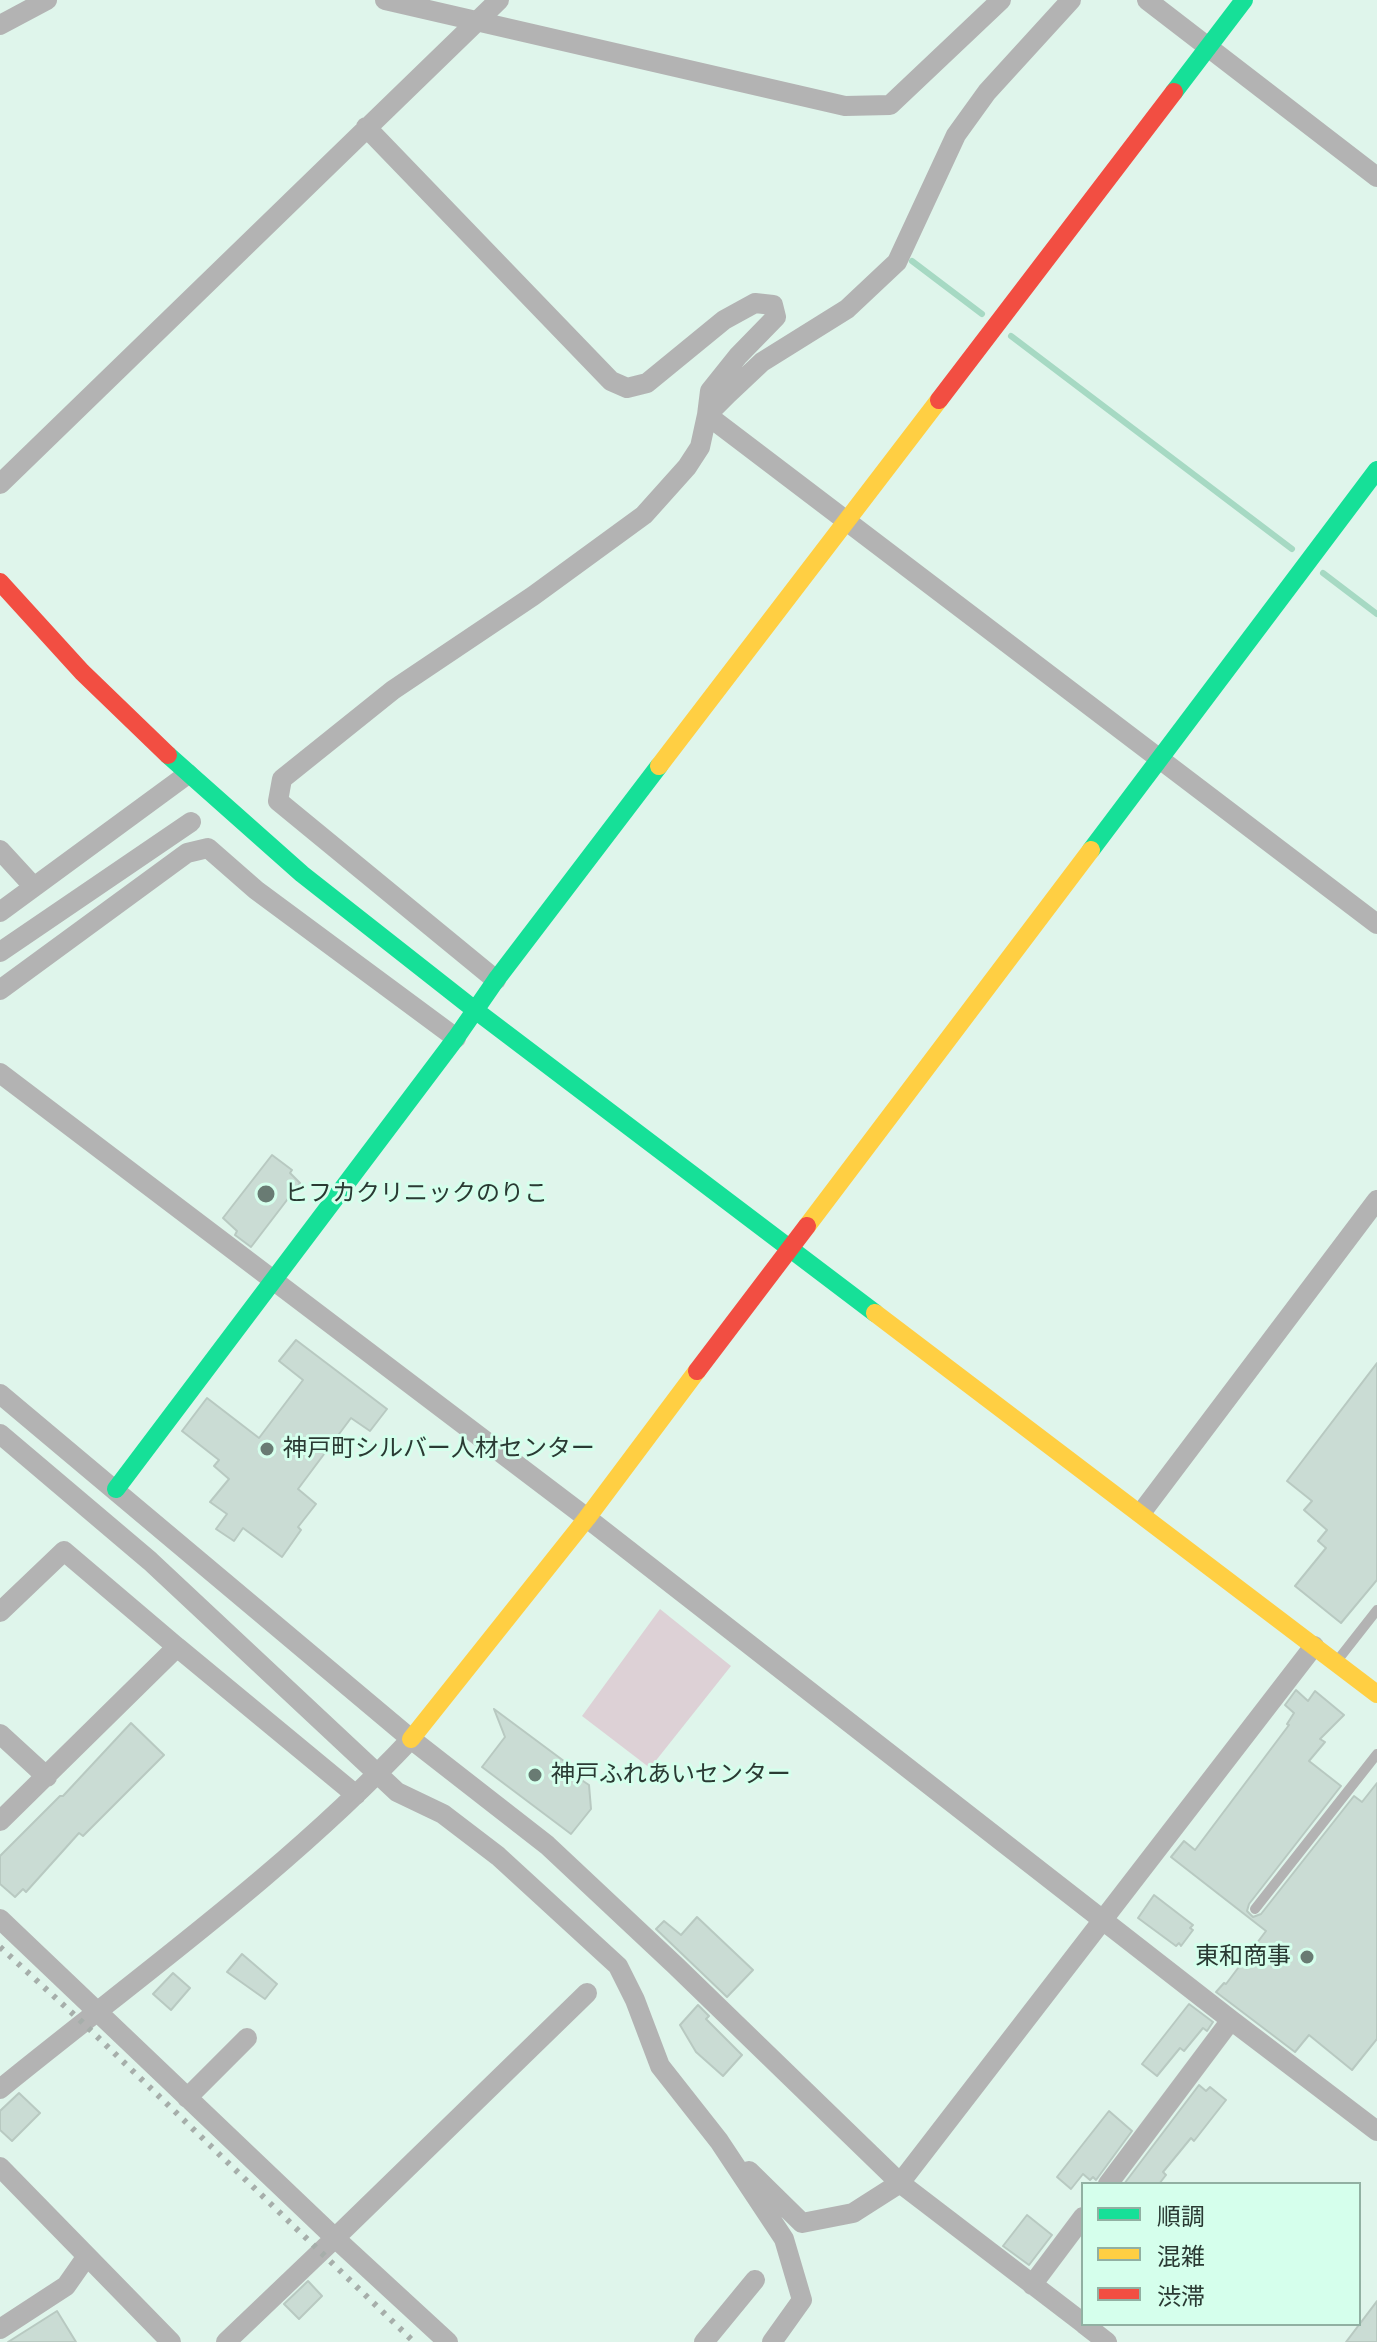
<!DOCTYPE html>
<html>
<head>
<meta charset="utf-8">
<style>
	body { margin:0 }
	#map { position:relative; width:1377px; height:2342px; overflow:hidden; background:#dff5eb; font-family:Bitter,"Noto Sans JP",serif }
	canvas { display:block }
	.legend { position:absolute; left:1081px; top:2182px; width:280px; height:144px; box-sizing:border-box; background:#d5ffec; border:2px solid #91b0a2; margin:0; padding:10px 14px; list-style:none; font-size:24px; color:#2a3a33 }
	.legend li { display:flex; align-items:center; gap:16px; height:40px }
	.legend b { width:40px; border:2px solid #91b0a2 }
</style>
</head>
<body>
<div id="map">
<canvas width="1377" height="2342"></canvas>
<ul class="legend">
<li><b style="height:10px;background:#16e098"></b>順調</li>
<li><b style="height:10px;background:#ffcf43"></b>混雑</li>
<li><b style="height:10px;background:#f24e42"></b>渋滞</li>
</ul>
</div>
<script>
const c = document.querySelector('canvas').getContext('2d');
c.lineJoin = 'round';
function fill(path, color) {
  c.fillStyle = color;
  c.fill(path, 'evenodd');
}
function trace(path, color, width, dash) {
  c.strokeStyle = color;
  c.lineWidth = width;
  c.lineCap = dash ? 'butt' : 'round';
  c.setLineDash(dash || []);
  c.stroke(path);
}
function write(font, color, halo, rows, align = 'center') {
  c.font = font + ' Bitter,"Noto Sans JP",serif';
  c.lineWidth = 6;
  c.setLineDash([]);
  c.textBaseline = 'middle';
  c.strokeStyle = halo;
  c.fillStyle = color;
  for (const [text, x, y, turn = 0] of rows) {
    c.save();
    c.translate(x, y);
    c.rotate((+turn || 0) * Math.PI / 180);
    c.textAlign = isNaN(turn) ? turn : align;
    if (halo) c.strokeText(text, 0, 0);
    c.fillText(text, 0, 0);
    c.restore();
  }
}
const green = new Path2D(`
	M 660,1609 L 731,1666 L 650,1768 L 582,1716 Z`);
const stream = new Path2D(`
	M 912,261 L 982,314
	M 1011,336 L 1292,549
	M 1323,573 L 1377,614`);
const building = new Path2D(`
	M 272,1155 L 292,1170 L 290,1173 L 300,1183 L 251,1247 L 235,1235 L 237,1231 L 223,1218 Z
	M 296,1340 L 387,1409 L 370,1431 L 351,1418 L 298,1489 L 316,1504 L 298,1527 L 301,1530 L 282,1557 L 243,1528 L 234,1541 L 216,1529 L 227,1514 L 210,1502 L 229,1479 L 214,1466 L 219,1460 L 182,1431 L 207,1398 L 259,1438 L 303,1380 L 279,1361 Z
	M 1377,1363 L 1377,1580 L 1341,1623 L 1295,1586 L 1326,1548 L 1318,1541 L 1327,1530 L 1304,1510 L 1312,1501 L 1287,1481 Z
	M 1296,1690 L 1308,1701 L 1315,1691 L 1344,1715 L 1320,1739 L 1325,1742 L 1309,1761 L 1341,1786 L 1249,1904 L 1247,1911 L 1253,1917 L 1261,1914 L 1354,1796 L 1362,1802 L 1377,1783 L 1377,2039 L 1352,2070 L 1309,2035 L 1295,2052 L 1216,1992 L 1224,1983 L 1226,1984 L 1266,1931 L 1171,1857 L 1184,1841 L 1195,1850 L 1289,1725 L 1287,1724 L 1294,1713 L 1285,1705 Z
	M 494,1709 L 580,1773 L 577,1777 L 589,1785 L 591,1809 L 571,1834 L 482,1767 L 505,1737 Z
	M 131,1723 L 164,1755 L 83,1836 L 79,1833 L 26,1892 L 23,1889 L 15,1897 L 0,1884 L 0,1856 L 60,1796 L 63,1796 Z
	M 1154,1895 L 1193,1925 L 1190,1928 L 1193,1930 L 1181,1946 L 1179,1943 L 1176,1946 L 1138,1918 Z
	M 697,1917 L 753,1970 L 727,1997 L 656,1929 L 664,1921 L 681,1935 Z
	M 242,1954 L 277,1984 L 265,1999 L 227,1972 Z
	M 173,1973 L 190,1988 L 171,2010 L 153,1994 Z
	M 1189,2004 L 1213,2022 L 1207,2031 L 1203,2028 L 1184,2051 L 1180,2048 L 1157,2076 L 1142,2064 Z
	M 698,2005 L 709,2016 L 706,2019 L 742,2055 L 723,2076 L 696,2052 L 680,2025 Z
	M 1199,2085 L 1206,2091 L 1210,2087 L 1226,2100 L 1194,2141 L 1191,2138 L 1163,2172 L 1166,2175 L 1159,2184 L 1124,2184 Z
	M 19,2093 L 40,2113 L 12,2141 L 0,2130 L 0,2111 Z
	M 1109,2111 L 1132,2131 L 1096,2180 L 1093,2177 L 1090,2180 L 1083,2174 L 1071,2189 L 1057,2177 Z
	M 1027,2215 L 1052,2235 L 1029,2265 L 1003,2246 Z
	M 308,2281 L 322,2296 L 299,2319 L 284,2304 Z
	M 1377,2301 L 1377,2342 L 1346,2342 Z
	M 57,2311 L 76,2342 L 8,2342 Z`);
const lane = new Path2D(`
	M 1337,1661 L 1377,1610
	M 1255,1909 L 1377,1754`);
const street = new Path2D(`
	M 385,0 L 845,106 L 890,105 L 1001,0
	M 1147,0 L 1377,177
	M 0,25 L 47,0
	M 366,127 L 611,381 L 627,388 L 647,383 L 724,320 L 755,303 L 773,305 L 776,317 L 738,356 L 710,391 L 707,415 L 1377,924
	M 0,484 L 499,0
	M 0,850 L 34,887
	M 0,912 L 188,774
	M 0,952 L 191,822
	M 496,980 L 278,801 L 282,779 L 393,690 L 533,596 L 644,515 L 687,467 L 700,447 L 707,415 L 728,394 L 762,362 L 847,309 L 897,262 L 956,135 L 987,92 L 1071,0
	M 0,990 L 187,853 L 208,848 L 256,890 L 456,1038
	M 0,1073 L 587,1518 L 1231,2020 L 1377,2131
	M 0,1394 L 411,1739 L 547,1845 L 676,1966 L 900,2183 L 1083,2323
	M 0,1434 L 150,1561 L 397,1792 L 443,1814 L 498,1856 L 618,1966 L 635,2000 L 660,2066 L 719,2141 L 784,2239 L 802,2300 L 772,2342
	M 1141,1513 L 1377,1200
	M 0,1612 L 64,1551 L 177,1647 L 0,1821
	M 177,1647 L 356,1795
	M 0,1734 L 47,1777
	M 0,1919 L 335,2238 L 587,1993
	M 0,2089 C 139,1976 288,1870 411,1739
	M 187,2098 L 247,2038
	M 0,2167 L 171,2342
	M 749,2171 L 802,2223 L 853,2213 L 900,2183 L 1314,1646
	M 1108,2184 L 1231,2020
	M 1032,2285 L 1083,2217
	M 1084,2324 L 1107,2342
	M 0,2329 L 66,2286 L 87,2256
	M 226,2342 L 335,2238 L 448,2342
	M 704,2342 L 755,2280`);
const fast = new Path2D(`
	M 1174,92 L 1244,0
	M 168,755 L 302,874 L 475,1010 L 875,1313
	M 1091,850 L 1377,470
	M 116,1489 L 456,1038 L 496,980 L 659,766`);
const slow = new Path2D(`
	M 659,766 L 939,400
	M 807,1226 L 1091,850
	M 875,1313 L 1377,1694
	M 411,1739 L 587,1518 L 697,1371`);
const jam = new Path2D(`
	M 939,400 L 1174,92
	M 0,582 L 82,672 L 168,755
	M 697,1371 L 807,1226`);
const rail = new Path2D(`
	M 0,1947 L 82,2022 L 414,2342`);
const markers = [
	[266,1194,10,"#697b73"],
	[267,1449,8,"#697b73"],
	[535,1775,8,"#697b73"],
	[1307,1957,8,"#697b73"]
];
const poiNames = [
	["ヒフカクリニックのりこ",284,1194],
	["神戸町シルバー人材センター",283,1449],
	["神戸ふれあいセンター",551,1775],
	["東和商事",1291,1957,"right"]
];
fill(green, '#ddd1d6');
trace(stream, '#a6d9c3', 6);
fill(building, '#cadcd4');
trace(building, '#b8c9c1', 2);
trace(lane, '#b3b3b3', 10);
trace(street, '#b3b3b3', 20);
trace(fast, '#16e098', 18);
trace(slow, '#ffcf43', 18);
trace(jam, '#f24e42', 18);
trace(rail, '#a6aeaa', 6, [4, 8]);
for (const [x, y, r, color] of markers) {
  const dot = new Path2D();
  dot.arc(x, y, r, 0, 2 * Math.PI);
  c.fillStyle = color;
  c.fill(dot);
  trace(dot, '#d5ffec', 3);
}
write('24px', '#2a3a33', '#d5ffec', poiNames, 'left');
</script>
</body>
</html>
